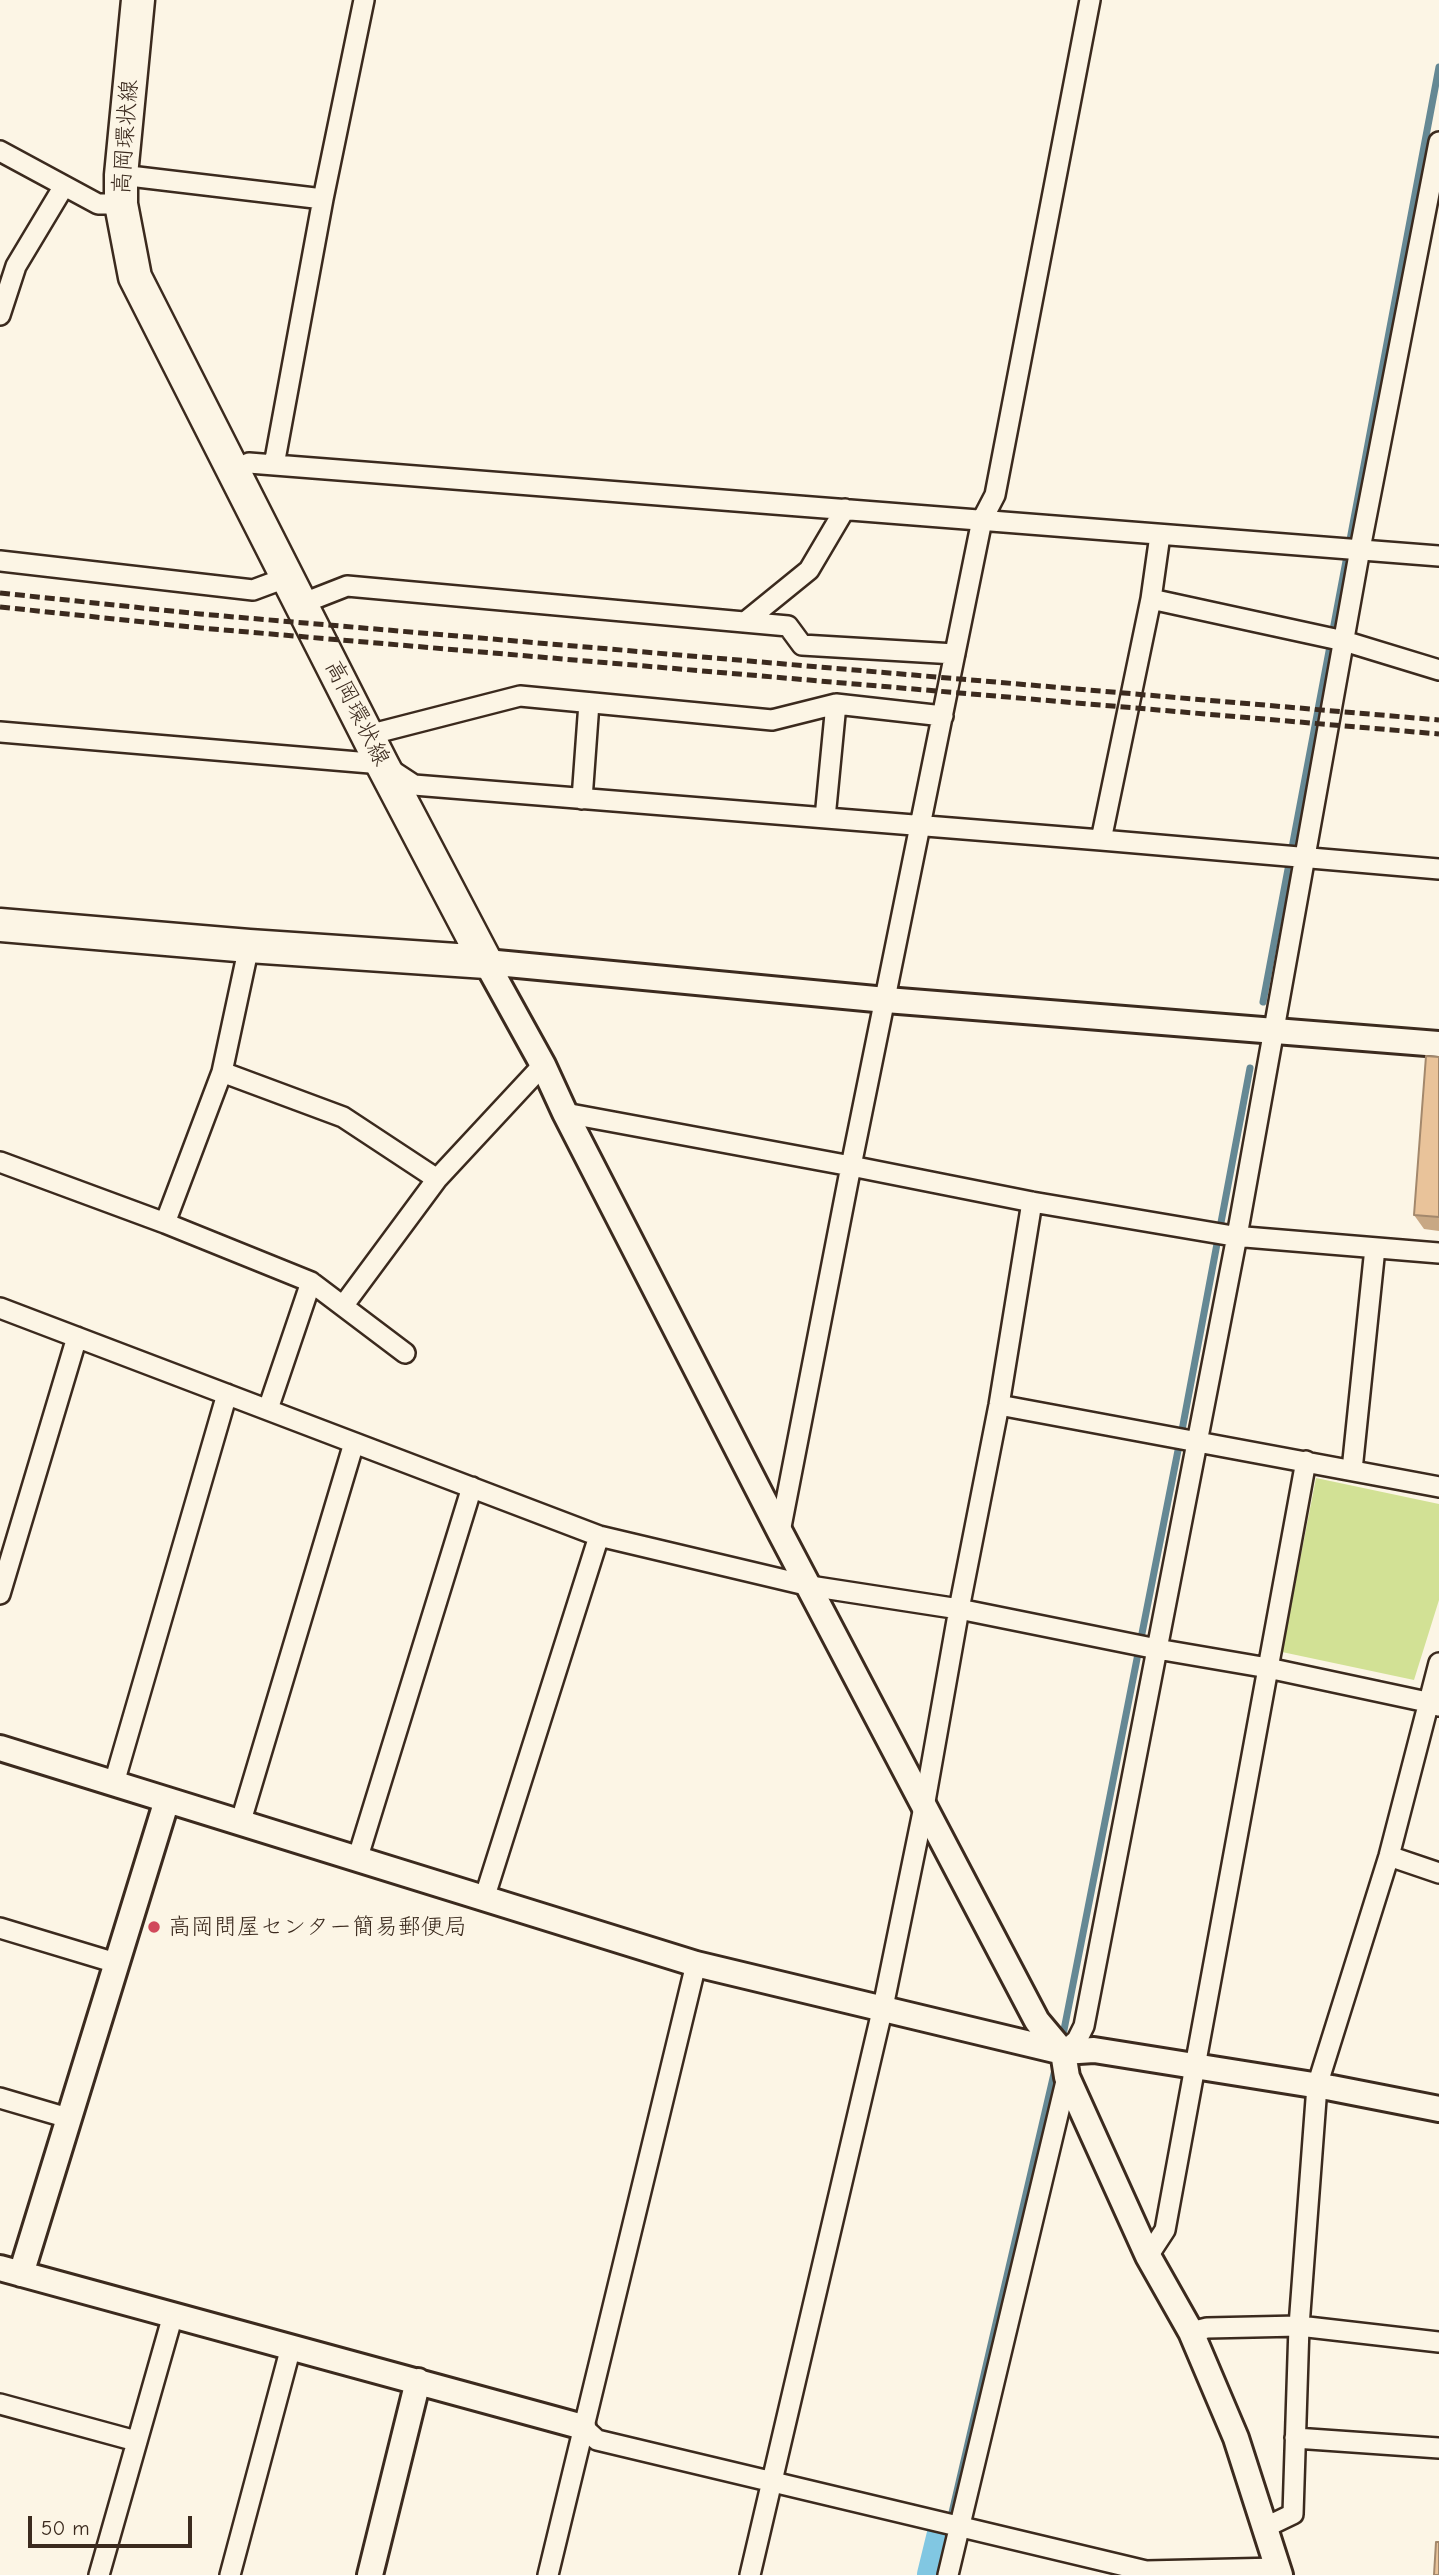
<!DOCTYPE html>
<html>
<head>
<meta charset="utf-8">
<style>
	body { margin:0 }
	#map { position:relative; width:1439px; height:2575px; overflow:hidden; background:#fcf5e5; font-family:"Comic Neue",sans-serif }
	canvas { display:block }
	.scale { position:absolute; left:28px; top:2516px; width:164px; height:32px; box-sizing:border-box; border:4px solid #3b2a1e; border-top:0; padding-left:9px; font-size:21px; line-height:24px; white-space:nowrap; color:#3b2a1e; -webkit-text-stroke:5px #fcf5e5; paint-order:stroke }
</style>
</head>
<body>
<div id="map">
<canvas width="1439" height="2575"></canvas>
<div class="scale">50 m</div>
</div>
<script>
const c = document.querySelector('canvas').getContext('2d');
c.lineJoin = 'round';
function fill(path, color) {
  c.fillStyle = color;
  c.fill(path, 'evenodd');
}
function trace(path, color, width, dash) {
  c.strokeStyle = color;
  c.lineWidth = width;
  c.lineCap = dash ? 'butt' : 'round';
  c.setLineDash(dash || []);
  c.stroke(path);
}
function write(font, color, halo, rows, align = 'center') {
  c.font = font + ' "Comic Neue","Klee One",sans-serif';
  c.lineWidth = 5;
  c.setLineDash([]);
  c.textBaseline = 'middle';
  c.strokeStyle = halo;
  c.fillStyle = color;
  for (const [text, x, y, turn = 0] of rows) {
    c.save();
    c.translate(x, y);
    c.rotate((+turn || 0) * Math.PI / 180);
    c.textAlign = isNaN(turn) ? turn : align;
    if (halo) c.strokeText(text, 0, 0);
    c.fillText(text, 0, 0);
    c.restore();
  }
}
const green = new Path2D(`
	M 1316,1478 L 1439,1504 L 1439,1600 L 1414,1680 L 1282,1652 Z`);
const stream = new Path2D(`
	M 1263,1002 L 1439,67
	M 1062,2040 L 1183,1425 L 1250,1068
	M 947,2534 L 1056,2065`);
const river = new Path2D(`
	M 937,2575 L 947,2534`);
const minor = new Path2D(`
	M 0,151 L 98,204 L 121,204
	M 121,175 L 323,199
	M 0,315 L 16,266 L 64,186
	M 274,465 L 323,199 L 364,0
	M 235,470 L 249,463 L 1439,556
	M 0,561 L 253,590 L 288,577
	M 1151,599 L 1344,641 L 1439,670
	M 301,604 L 347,586 L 788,626 L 802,645 L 955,654
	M 745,622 L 809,570 L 845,509
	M 0,732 L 382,764 L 414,785 L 1101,840 L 1439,869
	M 368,735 L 520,696 L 772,720 L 836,704 L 943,716
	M 582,799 L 589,703
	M 825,818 L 836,704
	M 1101,840 L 1151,599 L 1160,535
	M 222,1072 L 343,1117 L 437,1179
	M 565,1113 L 851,1166 L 1032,1202 L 1233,1236 L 1439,1253
	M 0,1162 L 165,1223 L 311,1282 L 405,1353
	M 165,1223 L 222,1072 L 249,946
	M 343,1306 L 437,1179 L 543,1065
	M 0,1308 L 599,1536 L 810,1586 L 959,1609 L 1157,1649 L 1268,1668 L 1427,1702 L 1439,1706
	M 999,1405 L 1439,1487
	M 268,1409 L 311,1282
	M 1352,1470 L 1375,1248
	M 780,1532 L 851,1166 L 982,520 L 995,495 L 1090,0
	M 0,1594 L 77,1337
	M 114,1783 L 227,1394
	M 240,1824 L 354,1443
	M 1389,1856 L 1439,1873
	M 357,1860 L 472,1487
	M 484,1899 L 599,1536
	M 0,1928 L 116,1963
	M 1063,2052 L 1077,2040 L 1084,2026 L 1237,1236 L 1360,549 L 1439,142
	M 0,2098 L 68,2118
	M 1148,2256 L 1165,2230 L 1306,1461
	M 1191,2332 L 1207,2328 L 1299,2326 L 1439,2342
	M 0,2404 L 136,2441
	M 583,2427 L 597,2440 L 1146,2571 L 1278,2568
	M 1295,2438 L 1439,2448
	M 1266,2527 L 1293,2514 L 1299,2326 L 1317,2086 L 1389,1856 L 1439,1663
	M 99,2575 L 173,2315
	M 230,2575 L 291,2347
	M 548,2575 L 696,1964
	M 750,2575 L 883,2007 L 924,1807 L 959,1609 L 999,1405 L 1032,1202
	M 948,2575 L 1067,2077`);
const tertiary = new Path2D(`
	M 486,962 L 543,1065 L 565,1113 L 780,1532 L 1037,2021 L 1063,2052 L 1067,2077 L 1148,2256 L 1191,2332 L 1236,2438 L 1280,2575
	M 486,962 L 886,1000 L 1439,1044
	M 0,1748 L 696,1964 L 1063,2052 L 1094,2050 L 1332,2088 L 1439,2109
	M 0,2268 L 583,2427
	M 21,2274 L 167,1800
	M 370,2575 L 418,2381`);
const primary = new Path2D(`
	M 138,0 L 121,175 L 121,204 L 135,277 L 382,764 L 486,962
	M 0,925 L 249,946 L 486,962`);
const rail = new Path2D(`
	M 0,593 L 200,614 L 1439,720
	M 0,607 L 201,628 L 1439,734`);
const wall = new Path2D(`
	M 1439,1057 L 1439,1231 L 1424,1229 L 1414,1215 Z`);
const building = new Path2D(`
	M 1426,1056 L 1439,1057 L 1439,1217 L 1414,1215 Z
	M 1436,2542 L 1439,2542 L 1439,2575 L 1434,2575 Z`);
const markers = [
	[154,1927,7,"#d1495b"]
];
const streetNames = [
	["高岡環状線",126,137,-86],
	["高岡環状線",357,713,63]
];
const poiNames = [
	["高岡問屋センター簡易郵便局",168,1927]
];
fill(green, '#d2e195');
trace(stream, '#658894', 7);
trace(river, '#81c7e2', 40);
trace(minor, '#3b2a1e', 24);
trace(tertiary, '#3b2a1e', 30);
trace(primary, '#3b2a1e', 37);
trace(minor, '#fcf5e5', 19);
trace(tertiary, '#fcf5e5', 24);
trace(primary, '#fcf5e5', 32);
trace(rail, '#3b2a1e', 5, [10, 5]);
fill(wall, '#c8a884');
fill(building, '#e9c39a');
trace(building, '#a3886c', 2);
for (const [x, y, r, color] of markers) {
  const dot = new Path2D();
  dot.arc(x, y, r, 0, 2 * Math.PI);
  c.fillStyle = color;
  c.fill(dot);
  trace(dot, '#fcf5e5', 2.5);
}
write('23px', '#3b2a1e', '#fcf5e5', streetNames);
write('23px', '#3b2a1e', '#fcf5e5', poiNames, 'left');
</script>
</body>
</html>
